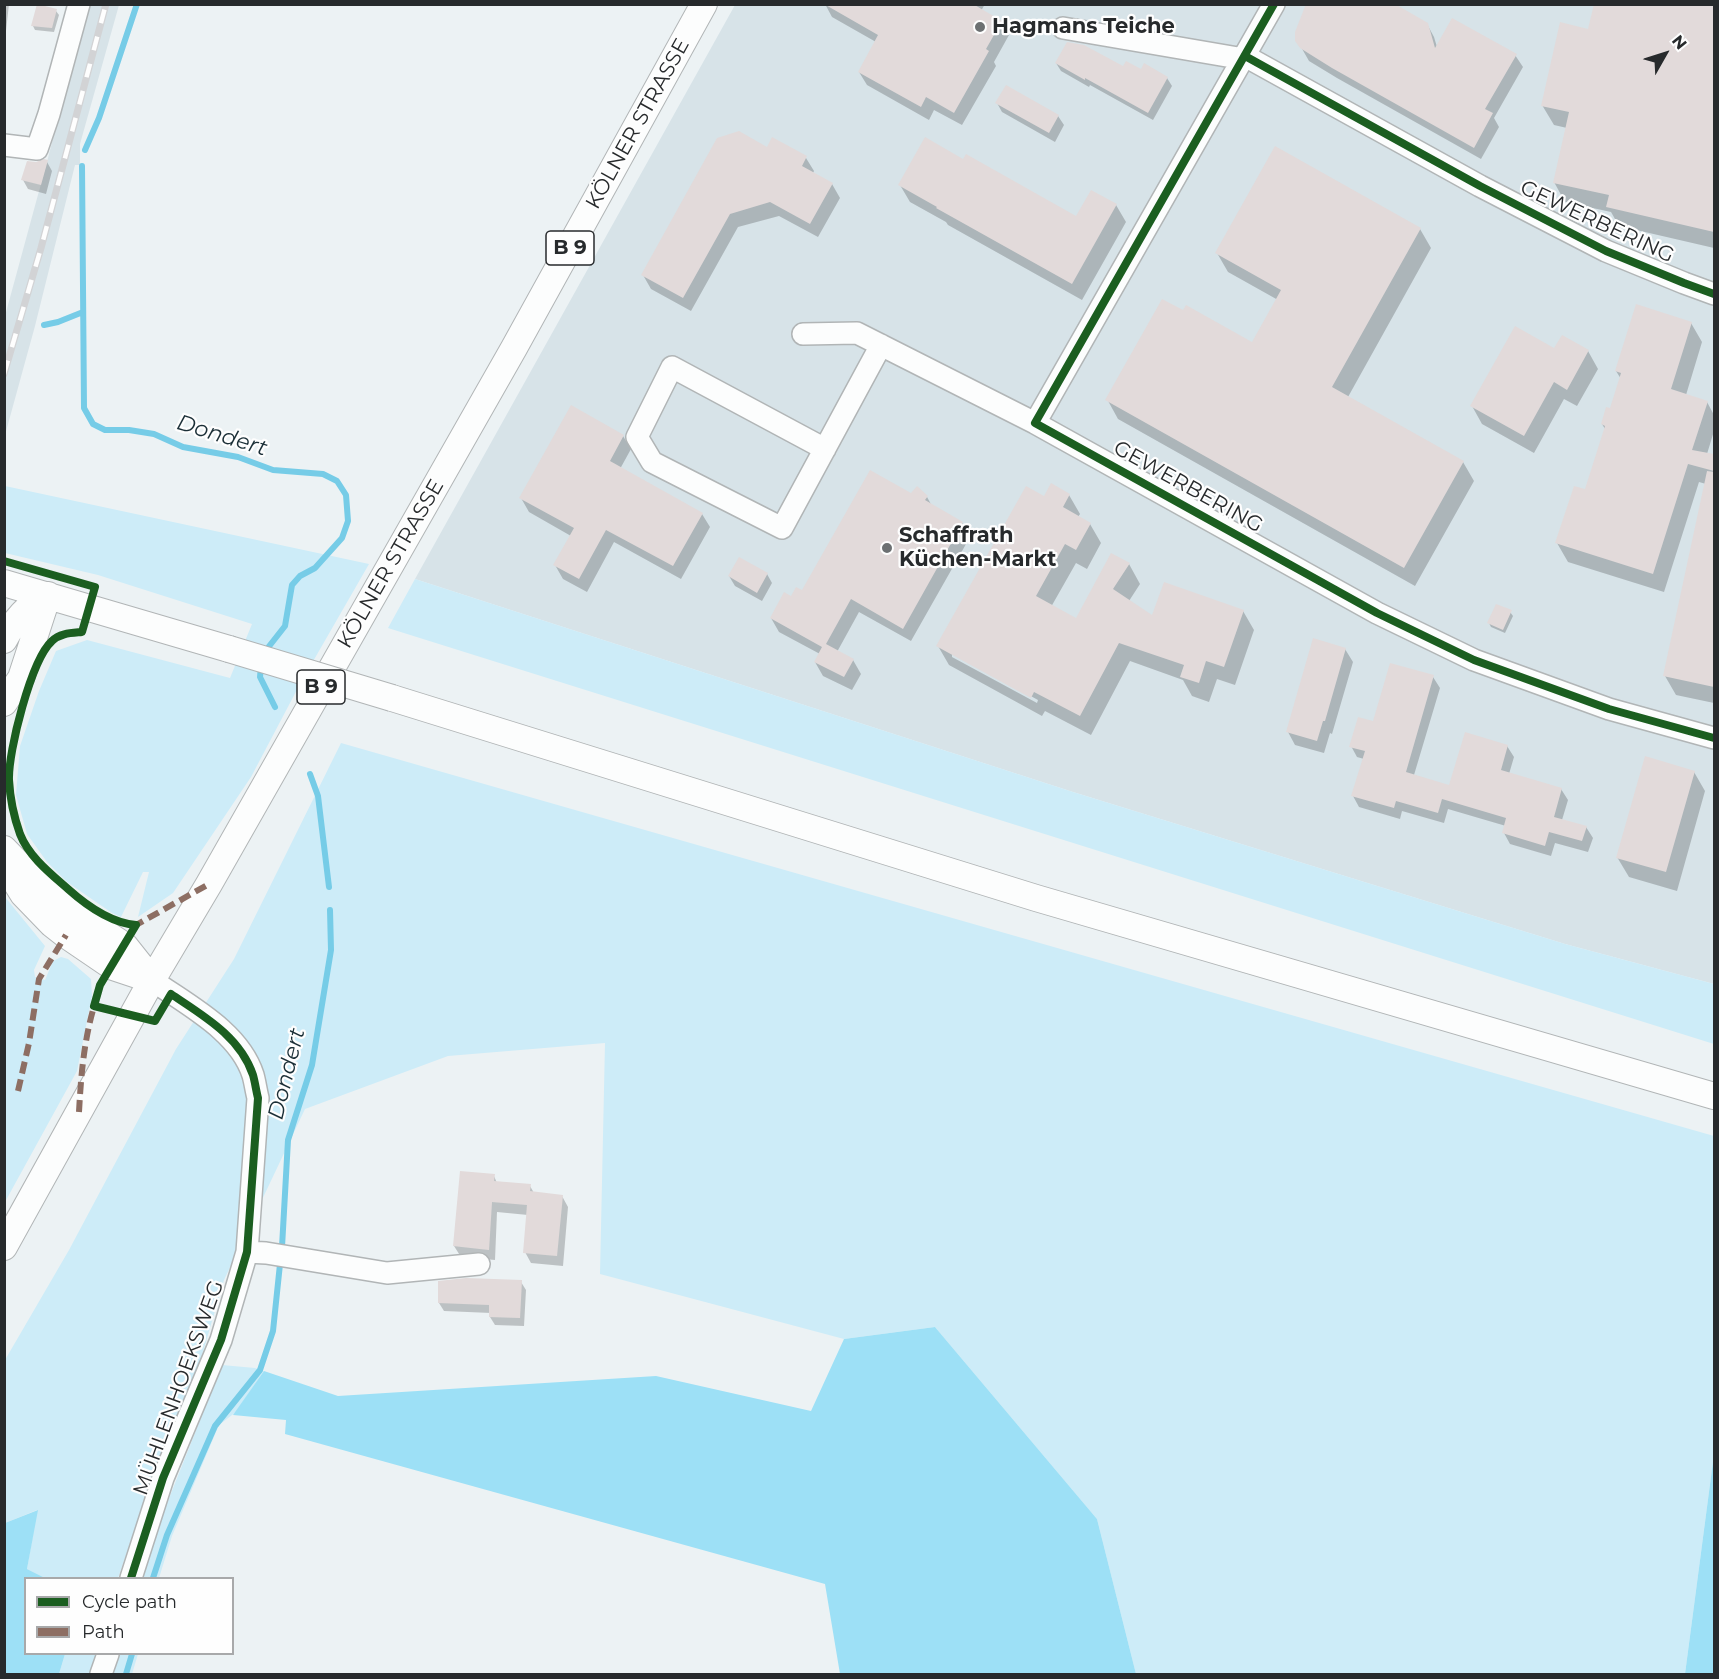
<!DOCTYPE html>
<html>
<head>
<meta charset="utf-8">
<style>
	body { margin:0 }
	#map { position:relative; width:1719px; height:1679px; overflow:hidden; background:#ecf2f4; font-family:Montserrat,sans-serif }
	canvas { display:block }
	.frame { position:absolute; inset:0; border:6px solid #272a2c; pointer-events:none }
	.legend { position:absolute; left:24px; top:1577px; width:210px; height:78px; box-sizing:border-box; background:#fefefe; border:2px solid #a8a9aa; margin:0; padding:8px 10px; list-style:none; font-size:18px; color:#272a2c }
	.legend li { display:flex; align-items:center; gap:12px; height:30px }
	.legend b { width:30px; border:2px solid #a8a9aa }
	.north { position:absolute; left:1635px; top:24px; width:60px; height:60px; -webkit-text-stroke:4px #fefefe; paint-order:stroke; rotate:51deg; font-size:16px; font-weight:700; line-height:24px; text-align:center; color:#272a2c }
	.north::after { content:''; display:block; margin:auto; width:21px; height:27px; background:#272a2c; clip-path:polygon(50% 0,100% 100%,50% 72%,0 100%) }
</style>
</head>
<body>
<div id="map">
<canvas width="1719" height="1679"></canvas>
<div class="frame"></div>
<ul class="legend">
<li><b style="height:8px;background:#1b5e20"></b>Cycle path</li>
<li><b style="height:8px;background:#8d6e63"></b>Path</li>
</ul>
<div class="north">N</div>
</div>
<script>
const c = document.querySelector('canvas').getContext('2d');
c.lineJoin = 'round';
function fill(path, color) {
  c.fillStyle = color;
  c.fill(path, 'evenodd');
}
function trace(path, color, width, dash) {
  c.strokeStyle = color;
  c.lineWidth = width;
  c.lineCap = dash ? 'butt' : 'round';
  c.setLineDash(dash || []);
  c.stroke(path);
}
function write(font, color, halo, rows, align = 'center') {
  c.font = font + ' Montserrat,sans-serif';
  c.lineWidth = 4.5;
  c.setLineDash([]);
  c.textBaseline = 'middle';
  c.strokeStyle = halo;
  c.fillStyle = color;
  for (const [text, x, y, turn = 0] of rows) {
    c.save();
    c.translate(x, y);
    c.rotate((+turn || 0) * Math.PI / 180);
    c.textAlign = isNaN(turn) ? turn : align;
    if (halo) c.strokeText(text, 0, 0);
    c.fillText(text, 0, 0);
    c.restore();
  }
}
const built = new Path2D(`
	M 87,5 L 119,5 L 80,144 L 80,165 L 75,165 L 35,326 L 5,435 L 5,316 L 48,158 Z
	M 735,5 L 1714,5 L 1714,984 L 1565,944 L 1073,792 L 415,579 Z`);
const green = new Path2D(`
	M 5,486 L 369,564 L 300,684 L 251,777 L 173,893 L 138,917 L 149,872 L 143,872 L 121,917 L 112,913 L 67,882 L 47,862 L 27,834 L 16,795 L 20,746 L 39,691 L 56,651 L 87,640 L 230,678 L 252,624 L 98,575 L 5,553 Z
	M 415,579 L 1073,792 L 1565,944 L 1714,984 L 1714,1044 L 388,628 Z
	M 341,743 L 1714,1136 L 1714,1454 L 1685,1674 L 1136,1674 L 1097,1519 L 935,1327 L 844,1339 L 600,1274 L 605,1043 L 448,1056 L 305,1109 L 224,1280 L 200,1362 L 137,1523 L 118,1578 L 45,1578 L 27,1569 L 37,1510 L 5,1523 L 5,1360 L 69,1250 L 176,1049 L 234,959 Z
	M 5,897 L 45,946 L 34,970 L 35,977 L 45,980 L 53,961 L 61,957 L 68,959 L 91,979 L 92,996 L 77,1071 L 5,1202 Z
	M 222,1365 L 255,1368 L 264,1371 L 236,1412 L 219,1425 L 172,1536 L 159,1578 L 140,1578 L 156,1531 Z
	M 65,1654 L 96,1654 L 90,1674 L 59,1674 Z
	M 118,1654 L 138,1654 L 132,1674 L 112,1674 Z`);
const forest = new Path2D(`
	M 935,1327 L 1097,1519 L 1136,1674 L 840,1674 L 825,1584 L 285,1434 L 286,1420 L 233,1415 L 264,1371 L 338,1396 L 656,1376 L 811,1411 L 844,1339 Z
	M 1714,1454 L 1714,1674 L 1685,1674 Z
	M 38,1510 L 27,1569 L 45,1578 L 26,1578 L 26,1654 L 65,1654 L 59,1674 L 5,1674 L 5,1523 Z`);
const shadow = new Path2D(`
	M 4,4 L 9,4 L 4,49 Z
	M 825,4 L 985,4 L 981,11 L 1001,22 L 1009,35 L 994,62 L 996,66 L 962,125 L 934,110 L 929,120 L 867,85 L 859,72 L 876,42 L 832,17 Z
	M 1595,4 L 1714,4 L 1714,248 L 1619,226 L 1611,212 L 1565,202 L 1554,182 L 1567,128 L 1554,125 L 1542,105 L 1589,30 Z
	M 56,11 L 59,15 L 54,32 L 35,30 L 33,26 Z
	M 1427,24 L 1434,37 L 1437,47 L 1515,55 L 1523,67 L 1494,118 L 1499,127 L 1481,159 L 1337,78 L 1309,61 L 1297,40 Z
	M 1056,63 L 1141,71 L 1167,78 L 1172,86 L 1153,120 L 1090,85 L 1089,87 L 1061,71 Z
	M 997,103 L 1058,116 L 1064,125 L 1055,142 L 1002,112 Z
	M 1276,148 L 1420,229 L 1431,248 L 1348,397 L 1463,462 L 1474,481 L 1415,586 L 1118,419 L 1107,399 L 1253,344 L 1278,300 L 1228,272 L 1217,253 Z
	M 768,149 L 806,158 L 814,171 L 813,173 L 832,184 L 840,198 L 818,237 L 779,216 L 738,227 L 691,311 L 651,289 L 643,275 Z
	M 964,161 L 1076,218 L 1116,205 L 1126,222 L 1082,300 L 948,225 L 946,222 L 910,202 L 900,185 Z
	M 47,162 L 52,171 L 46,194 L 28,189 L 23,180 L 36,163 Z
	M 1691,323 L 1702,342 L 1686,395 L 1707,402 L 1714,415 L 1714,431 L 1707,454 L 1714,456 L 1714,703 L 1676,695 L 1665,676 L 1706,484 L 1699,482 L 1664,592 L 1568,562 L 1557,543 L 1586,491 L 1605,429 L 1602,424 L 1611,410 L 1621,379 L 1616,371 Z
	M 1555,350 L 1588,351 L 1598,369 L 1577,406 L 1564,399 L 1534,453 L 1482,424 L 1472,406 Z
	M 623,436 L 631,449 L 620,469 L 702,514 L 710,527 L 681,579 L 614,542 L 587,592 L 563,579 L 555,565 L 571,536 L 529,512 L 521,498 Z
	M 911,495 L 927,497 L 932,506 L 962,523 L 970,537 L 911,641 L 859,612 L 837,652 L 853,660 L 861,674 L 852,690 L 823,676 L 815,662 L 820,654 L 779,632 L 771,618 L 791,598 L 802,592 Z
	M 1069,495 L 1080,514 L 1078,517 L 1090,524 L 1101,543 L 1087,569 L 1076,563 L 1051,607 L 1076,621 L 1129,564 L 1140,584 L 1129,601 L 1153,617 L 1243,611 L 1254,630 L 1235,685 L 1217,679 L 1209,702 L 1192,696 L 1183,680 L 1130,661 L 1091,735 L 1045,711 L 1042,716 L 949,665 L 938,646 L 1044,498 ZM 952,653 L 1038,700 L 1037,703 L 952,657 Z
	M 767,574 L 772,583 L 762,601 L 735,586 L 729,576 Z
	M 1510,612 L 1513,616 L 1505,633 L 1491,627 L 1489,623 Z
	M 1345,649 L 1353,662 L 1332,734 L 1330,733 L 1324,753 L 1295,745 L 1288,732 Z
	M 1433,677 L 1440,688 L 1414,775 L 1450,787 L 1507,746 L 1514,757 L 1509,774 L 1561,789 L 1568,800 L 1562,820 L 1586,827 L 1593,838 L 1588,852 L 1555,843 L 1551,856 L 1510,844 L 1504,833 L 1506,826 L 1448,809 L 1444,823 L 1402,811 L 1400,819 L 1359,807 L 1353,796 L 1364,759 L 1357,757 L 1351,746 L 1374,723 Z
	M 1694,772 L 1705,791 L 1677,891 L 1629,877 L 1617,857 Z
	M 494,1176 L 497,1183 L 530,1186 L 534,1193 L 562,1196 L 568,1207 L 563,1266 L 531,1263 L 525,1252 L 528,1215 L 497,1212 L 495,1260 L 461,1257 L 454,1246 Z
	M 521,1282 L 526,1290 L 524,1326 L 495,1325 L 490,1317 L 491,1313 L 444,1311 L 439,1303 Z`);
const stream = new Path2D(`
	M 85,150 L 99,118 L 137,4
	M 82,166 L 84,408 L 93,424 L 105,430 L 129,430 L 154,434 L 183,447 L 238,457 L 273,470 L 323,474 L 337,481 L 346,495 L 348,521 L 342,538 L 315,568 L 300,576 L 292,585 L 285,626 L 263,654
	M 44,325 L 58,322 L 83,312
	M 261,666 L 260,677 L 275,707
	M 310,774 L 318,796 L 329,887
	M 282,1247 L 288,1140 L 312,1065 L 331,950 L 330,910
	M 153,1578 L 167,1535 L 215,1426 L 260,1370 L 273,1331 L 280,1264
	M 126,1674 L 132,1654`);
const building = new Path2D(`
	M 37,4 L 57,9 L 52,28 L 31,26 Z
	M 824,4 L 973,4 L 1002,21 L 986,49 L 989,51 L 954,113 L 926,97 L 921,107 L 858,72 L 878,35 Z
	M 1306,4 L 1395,4 L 1428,23 L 1435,48 L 1452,18 L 1517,54 L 1485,109 L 1493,113 L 1474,148 L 1332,68 L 1300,48 L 1295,41 L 1295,32 Z
	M 1594,4 L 1714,4 L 1714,232 L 1606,207 L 1609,195 L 1553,183 L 1569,112 L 1541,106 L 1560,22 L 1588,29 Z
	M 1067,42 L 1084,45 L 1123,66 L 1126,61 L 1141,69 L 1144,63 L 1168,77 L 1148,113 L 1085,78 L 1085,80 L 1055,63 Z
	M 1006,85 L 1059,115 L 1049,133 L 995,103 Z
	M 739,131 L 767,147 L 772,137 L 807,156 L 802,166 L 833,183 L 810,224 L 770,202 L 730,214 L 683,298 L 641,275 L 717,138 Z
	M 925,137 L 963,159 L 966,154 L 1076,216 L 1091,190 L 1117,204 L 1072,284 L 936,208 L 937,207 L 898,185 Z
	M 1275,146 L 1421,228 L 1332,387 L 1464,461 L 1404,568 L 1105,400 L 1162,299 L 1183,310 L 1186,305 L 1252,342 L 1281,290 L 1215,253 Z
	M 44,159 L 48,160 L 41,185 L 21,180 L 27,161 L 36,162 Z
	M 1636,304 L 1692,322 L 1671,389 L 1708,401 L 1692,450 L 1714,454 L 1714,471 L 1688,464 L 1653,574 L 1555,543 L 1574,486 L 1585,489 L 1605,426 L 1601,424 L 1606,407 L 1610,408 L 1621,373 L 1615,371 Z
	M 1515,326 L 1554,348 L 1562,335 L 1589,350 L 1567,390 L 1554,382 L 1524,436 L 1470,406 Z
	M 571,405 L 624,435 L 610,461 L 703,513 L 673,566 L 606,530 L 579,579 L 553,565 L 574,528 L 519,498 Z
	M 870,470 L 911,493 L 917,486 L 928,496 L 925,500 L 963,522 L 903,629 L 851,599 L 826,644 L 854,659 L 844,677 L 814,662 L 822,647 L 770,618 L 784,592 L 791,596 L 796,587 L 802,590 Z
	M 1707,471 L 1714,472 L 1714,687 L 1663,676 Z
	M 1051,483 L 1070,494 L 1063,507 L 1091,523 L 1076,550 L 1065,544 L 1036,596 L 1076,618 L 1111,553 L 1130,563 L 1113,589 L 1152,615 L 1164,582 L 1244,610 L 1224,667 L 1206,661 L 1199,683 L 1180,677 L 1184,665 L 1119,643 L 1080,716 L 1034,692 L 1031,698 L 936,646 L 1026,486 L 1044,496 Z
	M 739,557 L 768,573 L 757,593 L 728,576 Z
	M 1496,604 L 1512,610 L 1503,630 L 1487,623 Z
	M 1313,638 L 1346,648 L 1325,721 L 1323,721 L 1317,741 L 1286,732 Z
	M 1390,663 L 1434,675 L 1406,772 L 1449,785 L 1465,732 L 1508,745 L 1501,770 L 1562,788 L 1554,817 L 1587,826 L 1582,841 L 1549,832 L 1545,846 L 1502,833 L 1506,818 L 1442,799 L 1438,813 L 1396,801 L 1394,808 L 1351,796 L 1365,751 L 1349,747 L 1358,717 L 1373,721 Z
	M 1645,756 L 1695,771 L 1666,872 L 1616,858 Z
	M 460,1171 L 495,1174 L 494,1181 L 531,1184 L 530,1191 L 563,1195 L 557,1256 L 523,1253 L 527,1205 L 492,1202 L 489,1250 L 453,1246 Z
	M 466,1278 L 522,1280 L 520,1318 L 489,1317 L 489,1305 L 438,1303 L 438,1281 Z`);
const minor = new Path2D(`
	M 1274,4 L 1035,423 L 1377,613 L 1474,660 L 1609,709 L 1714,738
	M 1063,28 L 1244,59
	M 1245,56 L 1480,186 L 1606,251 L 1684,283 L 1714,294
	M 4,145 L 37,149 L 49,114 L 79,4
	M 803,334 L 857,333 L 1035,423
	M 825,449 L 672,367 L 637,437 L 652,462 L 782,528 L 881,345
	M 247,1252 L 266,1253 L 387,1273 L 479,1264
	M 131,1578 L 163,1478 L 221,1340 L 247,1252 L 258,1098 C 256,1090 255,1082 253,1075 C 239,1031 187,1005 152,980
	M 101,1674 L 108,1654`);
const major = new Path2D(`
	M 4,583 L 229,649
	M 4,640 C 15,620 27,605 48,595
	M 392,698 L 1036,898 L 1714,1096
	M 4,703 L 21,678 L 48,595
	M 4,849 L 37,883 L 59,903 L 125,946 L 152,980
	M 10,873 L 23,894 L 52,924 L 66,935 L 113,967 L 152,980
	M 4,1247 L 152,980 L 209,884 L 514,348 L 704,4`);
const rail = new Path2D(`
	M 4,374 L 41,248 L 106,4`);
const majorBridge = new Path2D(`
	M 229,649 L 392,698`);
const quiet = new Path2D(`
	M 132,925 L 136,925 L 209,884
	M 18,1091 L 29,1043 L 39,979 L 66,935
	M 79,1112 C 81,1075 84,1039 95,1003`);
const cycleway = new Path2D(`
	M 1274,4 L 1035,423 L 1377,613 L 1474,660 L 1609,709 L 1714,738
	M 1245,56 L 1480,186 L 1606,251 L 1684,283 L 1714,294
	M 4,561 L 95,587 L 82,632 C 71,633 60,633 52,641 C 31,660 8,752 9,780 C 10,799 14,817 20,834 C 29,857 51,874 68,889 C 87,906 111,923 136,925 L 100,985 L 94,1006 L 155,1021 L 171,994 C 202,1015 240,1036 253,1075 C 255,1082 256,1090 258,1098 L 247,1252 L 221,1340 L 163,1478 L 131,1578`);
const markers = [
	[980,27,6,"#6c7072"],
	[887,548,6,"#6c7072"]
];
const shields = [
	[570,248,48],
	[321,687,48]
];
const shieldNames = [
	["B 9",570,248],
	["B 9",321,687]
];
const poiNames = [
	["Hagmans Teiche",992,27],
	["Schaffrath",899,536],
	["Küchen-Markt",899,560]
];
const streetNames = [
	["KÖLNER STRASSE",638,124,-61],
	["GEWERBERING",1597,222,25],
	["GEWERBERING",1188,487,29],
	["KÖLNER STRASSE",391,564,-60],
	["MÜHLENHOEKSWEG",179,1388,-70]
];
const waterNames = [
	["Dondert",222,436,17],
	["Dondert",287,1074,-76]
];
fill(built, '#d7e3e8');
fill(green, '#cdecf8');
fill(forest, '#9de0f6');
fill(shadow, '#0003');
trace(stream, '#76cce7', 6);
fill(building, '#e2dada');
trace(minor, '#b1b5b6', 24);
trace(major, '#b1b5b6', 28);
trace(minor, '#fcfdfd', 21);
trace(major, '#fcfdfd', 26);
trace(rail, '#d2d3d5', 7);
trace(rail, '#fefefe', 4.5, [14]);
trace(majorBridge, '#b1b5b6', 28, []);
trace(majorBridge, '#fcfdfd', 26);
trace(quiet, '#8d6e63', 6, [12, 6]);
trace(cycleway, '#1b5e20', 8);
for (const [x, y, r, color] of markers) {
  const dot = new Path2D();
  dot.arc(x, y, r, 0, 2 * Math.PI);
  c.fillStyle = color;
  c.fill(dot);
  trace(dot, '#fefefe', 2);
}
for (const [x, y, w] of shields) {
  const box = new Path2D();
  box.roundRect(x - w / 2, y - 17, w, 34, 4.5);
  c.fillStyle = '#fefefe';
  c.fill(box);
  trace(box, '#272a2c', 1.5);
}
write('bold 20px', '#272a2c', null, shieldNames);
write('bold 21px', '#272a2c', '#fefefe', poiNames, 'left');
write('21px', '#272a2c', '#fefefe', streetNames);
write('italic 22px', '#1b2f37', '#fefefe', waterNames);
</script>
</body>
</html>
